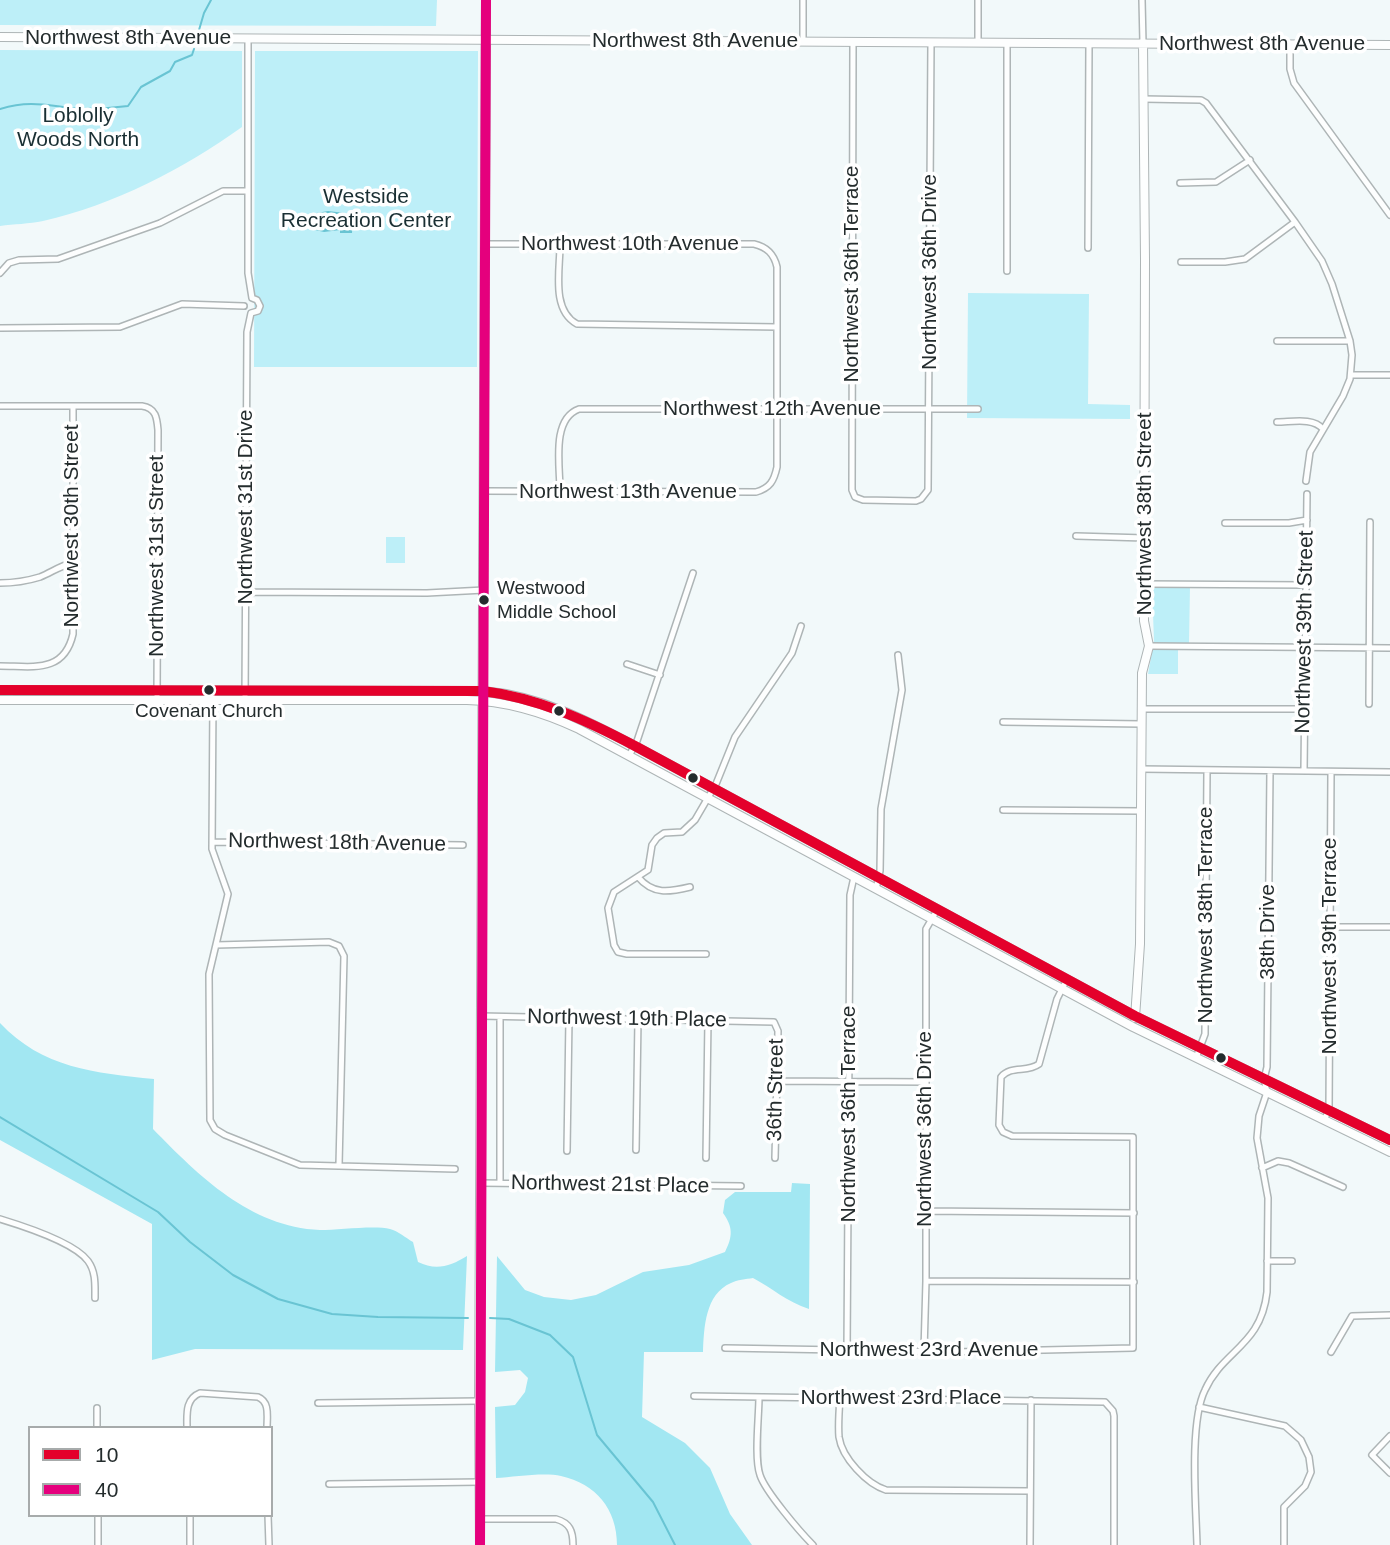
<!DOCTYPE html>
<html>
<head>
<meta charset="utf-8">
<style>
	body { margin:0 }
	#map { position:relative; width:1390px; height:1545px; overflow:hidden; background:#f2f9fa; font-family:Helvetica,sans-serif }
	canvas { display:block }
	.legend { position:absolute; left:28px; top:1426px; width:245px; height:91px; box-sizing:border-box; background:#fff; border:2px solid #a7abab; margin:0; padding:9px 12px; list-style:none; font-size:21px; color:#242c2d }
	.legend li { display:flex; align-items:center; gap:14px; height:35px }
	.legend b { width:35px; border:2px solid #a7abab }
</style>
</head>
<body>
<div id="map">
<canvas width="1390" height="1545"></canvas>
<ul class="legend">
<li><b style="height:9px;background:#e4002b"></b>10</li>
<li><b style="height:9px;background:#e5007d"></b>40</li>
</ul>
</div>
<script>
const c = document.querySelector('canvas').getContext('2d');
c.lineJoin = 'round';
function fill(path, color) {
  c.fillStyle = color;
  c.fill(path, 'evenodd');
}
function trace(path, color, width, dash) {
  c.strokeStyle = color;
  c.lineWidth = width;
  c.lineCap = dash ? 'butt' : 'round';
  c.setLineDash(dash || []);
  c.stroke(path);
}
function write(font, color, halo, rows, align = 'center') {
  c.font = font + ' Helvetica,sans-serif';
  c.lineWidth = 7;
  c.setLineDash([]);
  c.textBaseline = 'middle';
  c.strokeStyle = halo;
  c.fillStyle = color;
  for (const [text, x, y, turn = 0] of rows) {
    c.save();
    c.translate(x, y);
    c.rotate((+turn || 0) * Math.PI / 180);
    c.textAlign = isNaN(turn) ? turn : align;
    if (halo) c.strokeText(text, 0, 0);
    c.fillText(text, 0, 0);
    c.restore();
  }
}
const green = new Path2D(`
	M 0,0 L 437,0 L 436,26 L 0,25 Z
	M 0,50 L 242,51 L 242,127 C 183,169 114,205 43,221 C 29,224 14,224 0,226 Z
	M 255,51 L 478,51 L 477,367 L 254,367 Z
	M 968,293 L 1089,294 L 1088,404 L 1130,405 L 1130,419 L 967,418 Z
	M 386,537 L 405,537 L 405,563 L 386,563 Z
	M 1152,586 L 1190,587 L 1189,643 L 1178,650 L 1178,674 L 1148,674 L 1154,641 Z`);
const forest = new Path2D(`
	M 0,1023 C 42,1068 95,1073 154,1079 L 153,1129 C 199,1176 250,1227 320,1230 C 338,1230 375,1225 390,1229 C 398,1231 406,1238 413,1242 L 418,1262 C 436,1271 451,1266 467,1256 L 463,1350 L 195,1349 L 152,1360 L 152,1224 L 0,1140 Z
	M 792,1183 L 810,1184 L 809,1309 C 787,1302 772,1288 753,1278 C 746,1279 737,1280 731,1283 C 705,1294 704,1328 703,1352 L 644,1352 L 642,1417 L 685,1443 L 710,1468 L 730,1514 L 752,1545 L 617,1545 C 617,1509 596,1484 561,1476 C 544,1472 514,1477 496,1478 L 495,1407 L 515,1405 L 525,1392 L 528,1378 L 520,1370 L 495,1372 L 497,1256 L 525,1290 L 544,1297 L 571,1300 L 596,1295 L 643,1272 L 689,1265 L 725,1252 C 733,1236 733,1227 723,1213 L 725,1200 L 735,1192 L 791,1192 Z`);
const water = new Path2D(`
	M 328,211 L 353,214 L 352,233 L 340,233 L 340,230 L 324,232 L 311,229 L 311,214 Z`);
const stream = new Path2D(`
	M 199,30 L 204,13 L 211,0
	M 0,109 C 34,99 50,107 83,109 C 98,109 113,108 128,106 L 141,87 L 170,71 L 175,62 L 192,55 L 194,49
	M 0,1117 L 158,1212 L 190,1242 L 233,1275 L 278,1299 L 332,1314 L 378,1317 L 468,1318
	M 490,1318 L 509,1319 L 550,1335 L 573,1357 L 597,1435 L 653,1502 L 675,1545`);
const street = new Path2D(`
	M 803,0 L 803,41
	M 978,0 L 978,42
	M 1142,0 L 1143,43
	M 853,41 L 852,490 L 855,497 L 863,500 L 916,501 L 921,499 L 928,490 L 931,42
	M 1007,42 L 1007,271
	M 1290,44 L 1290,69 L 1294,83 L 1390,215
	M 1143,99 L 1201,100 L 1206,103 L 1295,222 L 1322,261 L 1332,284 L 1350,341 L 1352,355 L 1350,379 L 1343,396 L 1310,452 L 1306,481
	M 1180,183 L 1216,182 L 1250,160
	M 560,245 C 560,270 551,310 577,324 L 777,327
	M 1088,248 L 1089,43
	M 1181,262 L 1225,262 L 1245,259 L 1295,222
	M 0,273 L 9,263 L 19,260 L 58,259 L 160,223 L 223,191 L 248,191
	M 0,328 L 120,327 L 182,304 L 244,306
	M 1277,341 L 1350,341
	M 1351,375 L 1390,375
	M 0,406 L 142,406 C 156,408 157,418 158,430 L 157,700
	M 1277,422 C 1292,422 1313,417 1323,429
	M 484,491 L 756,492 C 770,488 774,481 777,467 L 777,267 C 774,254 767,247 754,244 L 485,244
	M 560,491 C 560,466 551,419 579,409 L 978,409
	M 1225,523 L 1289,523 L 1307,520
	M 1076,536 L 1145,538
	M 0,583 C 14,583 27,581 40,577 C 52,572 60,566 72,563
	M 1144,584 L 1305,585
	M 246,592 L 427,593 L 484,590
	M 1149,646 L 1390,648
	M 627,664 L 660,675
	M 0,666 C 32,666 64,674 73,634 L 73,406
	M 213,697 L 212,849 L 228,894 L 209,974 L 210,1120 L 215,1129 L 225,1135 L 300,1165 L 455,1169
	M 245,700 L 247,332 L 251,313 L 258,311 L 260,306 L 257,300 L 252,298 L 248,273 L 248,38
	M 1369,704 L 1370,522
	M 1141,709 L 1304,709
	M 1003,722 L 1141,724
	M 629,756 L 637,741 L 693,573
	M 1141,769 L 1390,772
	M 1304,771 L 1307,494
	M 1003,810 L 1141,811
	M 212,842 L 463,845
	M 638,877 C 653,895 669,892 690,887
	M 876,889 L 880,871 L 881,809 L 902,690 L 898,655
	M 1330,927 L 1390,927
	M 216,945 L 329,942 L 339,946 L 344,956 L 339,1165
	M 706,954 L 627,954 L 618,952 L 614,945 L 608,908 L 614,892 L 648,870 L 652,845 L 657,838 L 664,833 L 682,832 L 695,820 L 716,784 L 735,737 L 792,653 L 801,626
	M 481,1016 L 774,1022 L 778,1031 L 775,1158
	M 1196,1058 L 1205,1034 L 1207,771
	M 777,1081 L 925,1082
	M 1324,1120 L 1329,1110 L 1331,772
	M 636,1150 L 638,1019
	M 567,1151 L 569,1018
	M 706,1158 L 708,1020
	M 1262,1168 L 1278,1161 L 1289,1163 L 1343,1187
	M 480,1183 L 741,1186
	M 500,1183 L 500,1017
	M 925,1211 L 1134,1213
	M 0,1219 C 23,1226 74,1242 88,1261 C 96,1272 95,1285 95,1298
	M 1267,1261 L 1292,1261
	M 926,1281 L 1134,1282
	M 725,1348 L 955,1352 L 1133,1348 L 1133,1137 L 1012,1136 L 1003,1132 L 999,1125 L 1001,1077 C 1011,1065 1027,1073 1039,1064 L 1057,999 L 1067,979
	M 847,1351 L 850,895 L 854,877
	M 924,1351 L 926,1281 L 926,929 L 937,910
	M 1331,1352 L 1352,1316 L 1390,1315
	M 694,1396 L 1105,1402 L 1113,1411 L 1114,1416 L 1114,1545
	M 759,1397 C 759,1416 754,1458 760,1475 C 765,1491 800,1532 813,1545
	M 840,1398 C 839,1411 838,1425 839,1437 C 842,1458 867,1484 886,1490 L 1030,1491
	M 318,1403 L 479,1401
	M 1199,1407 L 1285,1426 L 1301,1440 L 1309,1457 L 1311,1472 L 1305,1486 L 1284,1507 L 1284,1545
	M 97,1408 L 97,1428
	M 187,1428 C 187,1414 185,1399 200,1393 L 258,1397 C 270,1402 267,1416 267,1428
	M 1390,1436 L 1372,1455 L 1390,1473
	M 329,1484 L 480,1482
	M 190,1515 L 190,1545
	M 268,1515 L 269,1545
	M 480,1519 L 556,1519 C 570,1523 573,1531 573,1545
	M 98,1545 L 98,1515
	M 1030,1545 L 1031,1400
	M 1197,1545 C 1196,1506 1189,1422 1205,1390 C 1223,1350 1261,1346 1267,1292 L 1268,1198 L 1257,1138 L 1259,1116 L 1267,1092 L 1264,1079 L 1267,1067 L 1270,771`);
const secondary = new Path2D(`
	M 0,37 L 1390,45
	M 0,690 L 483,691 C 540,696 586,720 635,746 L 1135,1016 L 1390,1140
	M 0,700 L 467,700 C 507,701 543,712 579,729 L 1133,1027 L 1390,1152
	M 1135,1018 L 1140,944 L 1142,673 L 1149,646 L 1144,621 L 1145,260 L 1143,43
	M 480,1545 L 479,1401 L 486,0`);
const bus1 = new Path2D(`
	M 0,690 L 483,691 C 538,698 586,720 635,746 L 1135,1016 L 1390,1140`);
const bus2 = new Path2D(`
	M 480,1545 L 486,0`);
const markers = [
	[484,600,6,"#242c2d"],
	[209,690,6,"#242c2d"],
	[559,711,6,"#242c2d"],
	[693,778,6,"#242c2d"],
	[1221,1058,6,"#242c2d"]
];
const busNames = [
	["Westwood",497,589],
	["Middle School",497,613],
	["Covenant Church",209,712,"center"]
];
const streetNames = [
	["Northwest 8th Avenue",128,38],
	["Northwest 8th Avenue",695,41],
	["Northwest 8th Avenue",1262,44],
	["Northwest 10th Avenue",630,244],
	["Northwest 36th Drive",930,272,-90],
	["Northwest 36th Terrace",852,274,-90],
	["Northwest 12th Avenue",772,409],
	["Northwest 13th Avenue",628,492],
	["Northwest 31st Drive",246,507,-90],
	["Northwest 38th Street",1145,514,-90],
	["Northwest 30th Street",72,526,-90],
	["Northwest 31st Street",157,556,-90],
	["Northwest 39th Street",1305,632,-89],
	["Northwest 18th Avenue",337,843,1],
	["Northwest 38th Terrace",1206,915,-90],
	["38th Drive",1268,932,-90],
	["Northwest 39th Terrace",1330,946,-90],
	["Northwest 19th Place",627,1019,1],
	["36th Street",776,1090,-89],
	["Northwest 36th Terrace",849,1114,-90],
	["Northwest 36th Drive",925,1129,-90],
	["Northwest 21st Place",610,1185,1],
	["Northwest 23rd Avenue",929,1350],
	["Northwest 23rd Place",901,1398]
];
const parkNames = [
	["Loblolly",78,116],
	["Woods North",78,140],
	["Westside",366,197],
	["Recreation Center",366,221]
];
fill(green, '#bdeff8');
fill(forest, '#a2e7f2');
fill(water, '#69c4d3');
trace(stream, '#69c4d3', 2);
trace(street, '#aeb5b6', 8);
trace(secondary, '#aeb5b6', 10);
trace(street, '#fdfefe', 5);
trace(secondary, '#fdfefe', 8);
trace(bus1, '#e4002b', 10);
trace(bus2, '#e5007d', 10);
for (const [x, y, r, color] of markers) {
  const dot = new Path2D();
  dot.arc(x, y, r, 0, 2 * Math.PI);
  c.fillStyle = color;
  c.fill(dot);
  trace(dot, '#fff', 2.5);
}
write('19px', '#242c2d', '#fff', busNames, 'left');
write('21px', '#242c2d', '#fff', streetNames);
write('21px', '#1a2f33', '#fff', parkNames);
</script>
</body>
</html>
